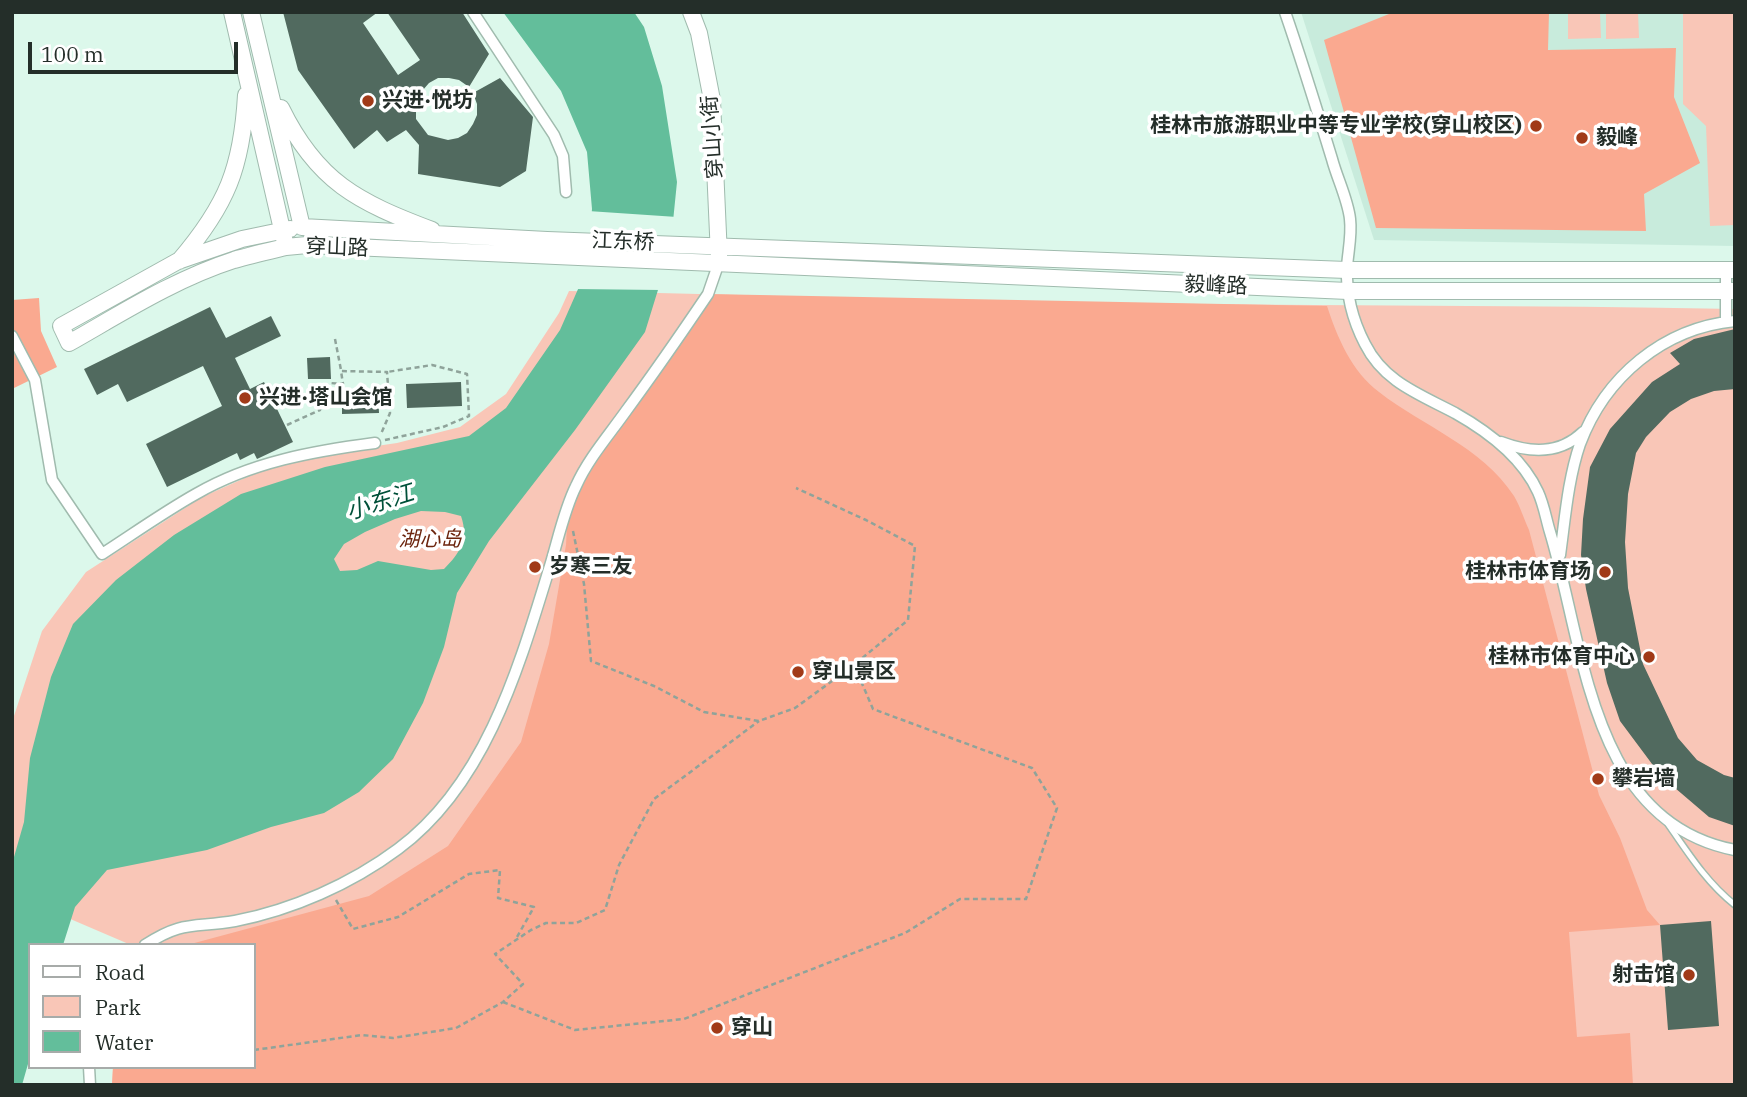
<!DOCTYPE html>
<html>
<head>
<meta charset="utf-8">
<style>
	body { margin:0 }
	#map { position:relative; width:1747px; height:1097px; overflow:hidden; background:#dcf8eb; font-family:"IBM Plex Serif",serif }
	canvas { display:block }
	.frame { position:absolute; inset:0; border:14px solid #242e29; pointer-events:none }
	.legend { position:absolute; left:28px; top:943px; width:228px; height:126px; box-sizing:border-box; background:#fff; border:2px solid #a7aba9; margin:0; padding:9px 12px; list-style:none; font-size:21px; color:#242e29 }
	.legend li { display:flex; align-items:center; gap:14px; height:35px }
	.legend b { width:35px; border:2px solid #a7aba9 }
	.scale { position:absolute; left:28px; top:42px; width:210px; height:32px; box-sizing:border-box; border:4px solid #242e29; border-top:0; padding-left:9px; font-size:21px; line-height:24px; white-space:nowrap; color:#242e29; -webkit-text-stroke:5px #fff; paint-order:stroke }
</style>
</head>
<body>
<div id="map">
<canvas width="1747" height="1097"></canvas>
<div class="frame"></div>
<ul class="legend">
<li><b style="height:9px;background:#fff"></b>Road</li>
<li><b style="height:19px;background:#f9c6b7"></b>Park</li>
<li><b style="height:19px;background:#63be9b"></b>Water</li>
</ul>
<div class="scale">100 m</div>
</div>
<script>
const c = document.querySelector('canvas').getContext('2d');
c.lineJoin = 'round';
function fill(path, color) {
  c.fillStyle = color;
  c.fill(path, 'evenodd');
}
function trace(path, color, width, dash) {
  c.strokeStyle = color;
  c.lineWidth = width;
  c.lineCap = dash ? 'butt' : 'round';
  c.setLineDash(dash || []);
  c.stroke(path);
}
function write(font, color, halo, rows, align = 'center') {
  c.font = font + ' "IBM Plex Serif","Noto Sans SC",serif';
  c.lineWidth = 7;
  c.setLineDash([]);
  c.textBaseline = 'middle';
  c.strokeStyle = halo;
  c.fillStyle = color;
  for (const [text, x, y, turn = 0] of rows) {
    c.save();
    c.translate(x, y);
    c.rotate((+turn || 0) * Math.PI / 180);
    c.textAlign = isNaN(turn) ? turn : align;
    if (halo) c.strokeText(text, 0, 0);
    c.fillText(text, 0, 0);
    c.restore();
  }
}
const built = new Path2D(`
	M 1301,12 L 1735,12 L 1735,246 L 1374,240 Z`);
const green = new Path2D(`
	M 1568,12 L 1600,12 L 1601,38 L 1568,39 Z
	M 1606,12 L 1638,12 L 1639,38 L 1606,39 Z
	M 1683,12 L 1735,12 L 1735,225 L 1710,226 L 1706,126 L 1683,104 Z
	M 569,291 C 755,295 940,301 1126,303 C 1329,306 1532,305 1735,309 L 1735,1085 L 112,1085 L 113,1067 L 254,1067 L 254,945 L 131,945 L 12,894 L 12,722 L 42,631 L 86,572 L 202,497 L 263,470 L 322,454 L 397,443 L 460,427 L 506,394 L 559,313 Z`);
const forest = new Path2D(`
	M 1394,12 L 1549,12 L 1548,50 L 1676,48 L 1674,97 L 1700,163 L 1644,194 L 1646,231 L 1376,228 L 1324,40 Z
	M 708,294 L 1327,306 C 1337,337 1352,372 1379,392 C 1424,427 1481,446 1514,496 C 1520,506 1524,519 1529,530 L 1599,795 L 1620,838 L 1647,910 L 1660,925 L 1569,932 L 1577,1037 L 1630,1033 L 1633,1085 L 112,1085 L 113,1067 L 254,1067 L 254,945 L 187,945 L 369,896 L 448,846 L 521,742 L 549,644 L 566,545 L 568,507 L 576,486 Z
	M 39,298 L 41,331 L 57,367 L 12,389 L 12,300 Z`);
const water = new Path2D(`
	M 503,12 L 634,12 L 644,27 L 662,86 L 677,182 L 670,251 L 645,332 L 575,430 L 489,541 L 457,593 L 444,647 L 423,703 L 393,759 L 359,792 L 324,813 L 271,827 L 207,850 L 107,870 L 75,907 L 63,945 L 30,945 L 30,1057 L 22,1085 L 12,1085 L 12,864 L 24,822 L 30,758 L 51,677 L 73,624 L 116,580 L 174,535 L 241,494 L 325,467 L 469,436 L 506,408 L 560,330 L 586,271 L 592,209 L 587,152 L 561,91 ZM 421,511 L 445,512 L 461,516 C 469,539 460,553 444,569 L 431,570 L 378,561 L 357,570 L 340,571 L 334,559 L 344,544 L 365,532 L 395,519 Z`);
const pier = new Path2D(`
	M 588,211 L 677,217 L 673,251 L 661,290 L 574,289 L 582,270 Z`);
const building = new Path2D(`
	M 283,12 L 378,12 L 363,23 L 398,75 L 420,60 L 387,12 L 462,12 L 489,54 L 469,87 L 459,80 L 449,78 L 438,78 L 429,83 L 416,98 L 416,119 L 428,135 L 448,140 L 458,138 L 467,133 L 473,124 L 477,115 L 477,104 L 473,93 L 500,78 L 533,117 L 526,171 L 500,187 L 418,174 L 419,145 L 406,130 L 387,142 L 377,130 L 354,149 L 298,70 Z
	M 210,307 L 226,338 L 271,316 L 281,336 L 235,358 L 250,389 L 264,382 L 293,442 L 257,459 L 254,453 L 240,460 L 237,453 L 167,487 L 146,444 L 222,406 L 203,366 L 127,402 L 118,384 L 97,395 L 84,369 Z
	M 1735,329 L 1735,389 L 1714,391 L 1691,399 L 1670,412 L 1646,437 L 1636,453 L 1628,494 L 1625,542 L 1628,588 L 1643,664 L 1678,738 L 1697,760 L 1724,775 L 1735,778 L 1735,826 L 1709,817 L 1661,776 L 1620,721 L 1607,683 L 1586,589 L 1581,555 L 1583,519 L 1590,467 L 1610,429 L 1652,382 L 1680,364 L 1670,353 L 1694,339 Z
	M 330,357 L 331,379 L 308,379 L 307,358 Z
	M 461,382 L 462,406 L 407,408 L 406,384 Z
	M 378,393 L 379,413 L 342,414 L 342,394 Z
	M 1711,921 L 1719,1026 L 1668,1030 L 1660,925 Z`);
const path = new Path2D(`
	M 335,339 L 341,370
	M 287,425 L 320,410 L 322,392 L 330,383 L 343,384 L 341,371 L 387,372 L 390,413 L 381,434
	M 385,440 L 443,427 L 469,416 L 467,374 L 432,365 L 387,372
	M 573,531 L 584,584 L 591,661 L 654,686 L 704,712 L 759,721 L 795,708 L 854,665 L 908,620 L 915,546 L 866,520 L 796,488
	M 336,900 L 353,929 L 398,917 L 469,874 L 500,870 L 498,898 L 534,907 L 517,937
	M 503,1002 L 575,1030 L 684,1019 L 905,933 L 960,899 L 1026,899 L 1057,808 L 1032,768 L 873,709 L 854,665
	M 254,1050 L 362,1035 L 393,1038 L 456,1028 L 503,1002 L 523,984 L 495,954 L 531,930 L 546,923 L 576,923 L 605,910 L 619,865 L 654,799 L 759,721`);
const lane = new Path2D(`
	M 1668,824 C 1688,853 1707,883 1735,905`);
const street = new Path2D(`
	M 473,12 L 554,135 L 563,156 L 566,192
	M 1285,12 C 1302,61 1317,110 1332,159 C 1337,178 1348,200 1350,219 C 1352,235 1348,252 1347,267 C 1346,293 1353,321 1365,344 C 1384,382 1419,394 1455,413 C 1487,431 1522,457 1538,492 C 1544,505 1546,519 1550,532 C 1585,647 1590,822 1735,850
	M 1726,270 L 1726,322
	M 12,336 L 35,380 L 52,480 L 102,554 C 133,534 164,512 196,494 C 251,462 314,451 375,443
	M 1501,442 C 1530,453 1559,455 1583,432
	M 1560,555 C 1565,519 1568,479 1580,444 C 1605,377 1663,328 1735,321
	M 145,945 C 183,920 194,928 235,921 C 292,910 351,884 398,849 C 486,784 519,667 550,566 C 558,540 564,510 576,486 C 588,459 609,435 626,411 C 654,373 681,334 708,294 L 718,265
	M 89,1067 L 90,1085`);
const secondary = new Path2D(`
	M 232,12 L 286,247 L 307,245 L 1348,291 L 1735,291
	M 251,12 L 302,227 L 547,240 L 1347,270 L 1735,270
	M 691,12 L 699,33 L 712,100 L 719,256
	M 281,108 C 317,182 358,202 432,230
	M 286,247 C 269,251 251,255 234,260 C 175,279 122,313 69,343 L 61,326 L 178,261 L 242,239 L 290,229
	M 179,261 C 227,205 242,167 246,95`);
const markers = [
	[368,101,7,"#a13a18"],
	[1536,126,7,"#a13a18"],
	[1582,138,7,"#a13a18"],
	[245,398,7,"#a13a18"],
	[535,567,7,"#a13a18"],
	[1605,572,7,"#a13a18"],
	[1649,657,7,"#a13a18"],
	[798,672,7,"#a13a18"],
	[1598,779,7,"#a13a18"],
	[1689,975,7,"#a13a18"],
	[717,1028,7,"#a13a18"]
];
const poiNames = [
	["兴进·悦坊",382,101],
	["桂林市旅游职业中等专业学校(穿山校区)",1522,126,"right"],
	["毅峰",1596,138],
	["兴进·塔山会馆",259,398],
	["岁寒三友",549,567],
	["桂林市体育场",1591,572,"right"],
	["桂林市体育中心",1635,657,"right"],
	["穿山景区",812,672],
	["攀岩墙",1612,779],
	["射击馆",1675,975,"right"],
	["穿山",731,1028]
];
const streetNames = [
	["穿山小街",713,137,-94],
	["江东桥",623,242,2],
	["穿山路",337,248,2],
	["毅峰路",1216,286,2]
];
const parkNames = [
	["湖心岛",430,540]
];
const waterNames = [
	["小东江",380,503,-17]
];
fill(built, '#c8ebdc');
fill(green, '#f9c6b7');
fill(forest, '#faa990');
fill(water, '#63be9b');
fill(pier, '#dcf8eb');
fill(building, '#516a5f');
trace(lane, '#a0bbae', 8);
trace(street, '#a0bbae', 13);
trace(secondary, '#a0bbae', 18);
trace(path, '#8fa39a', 2.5, [5, 3.5]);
trace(lane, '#fff', 5);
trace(street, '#fff', 10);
trace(secondary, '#fff', 16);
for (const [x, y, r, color] of markers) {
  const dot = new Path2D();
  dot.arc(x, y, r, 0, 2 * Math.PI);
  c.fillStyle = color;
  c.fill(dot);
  trace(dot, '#fff', 2.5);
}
write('bold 21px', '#242e29', '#fff', poiNames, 'left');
write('21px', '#242e29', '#fff', streetNames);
write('italic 21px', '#6c250e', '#fff', parkNames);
write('italic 23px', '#005039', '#fff', waterNames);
</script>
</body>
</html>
